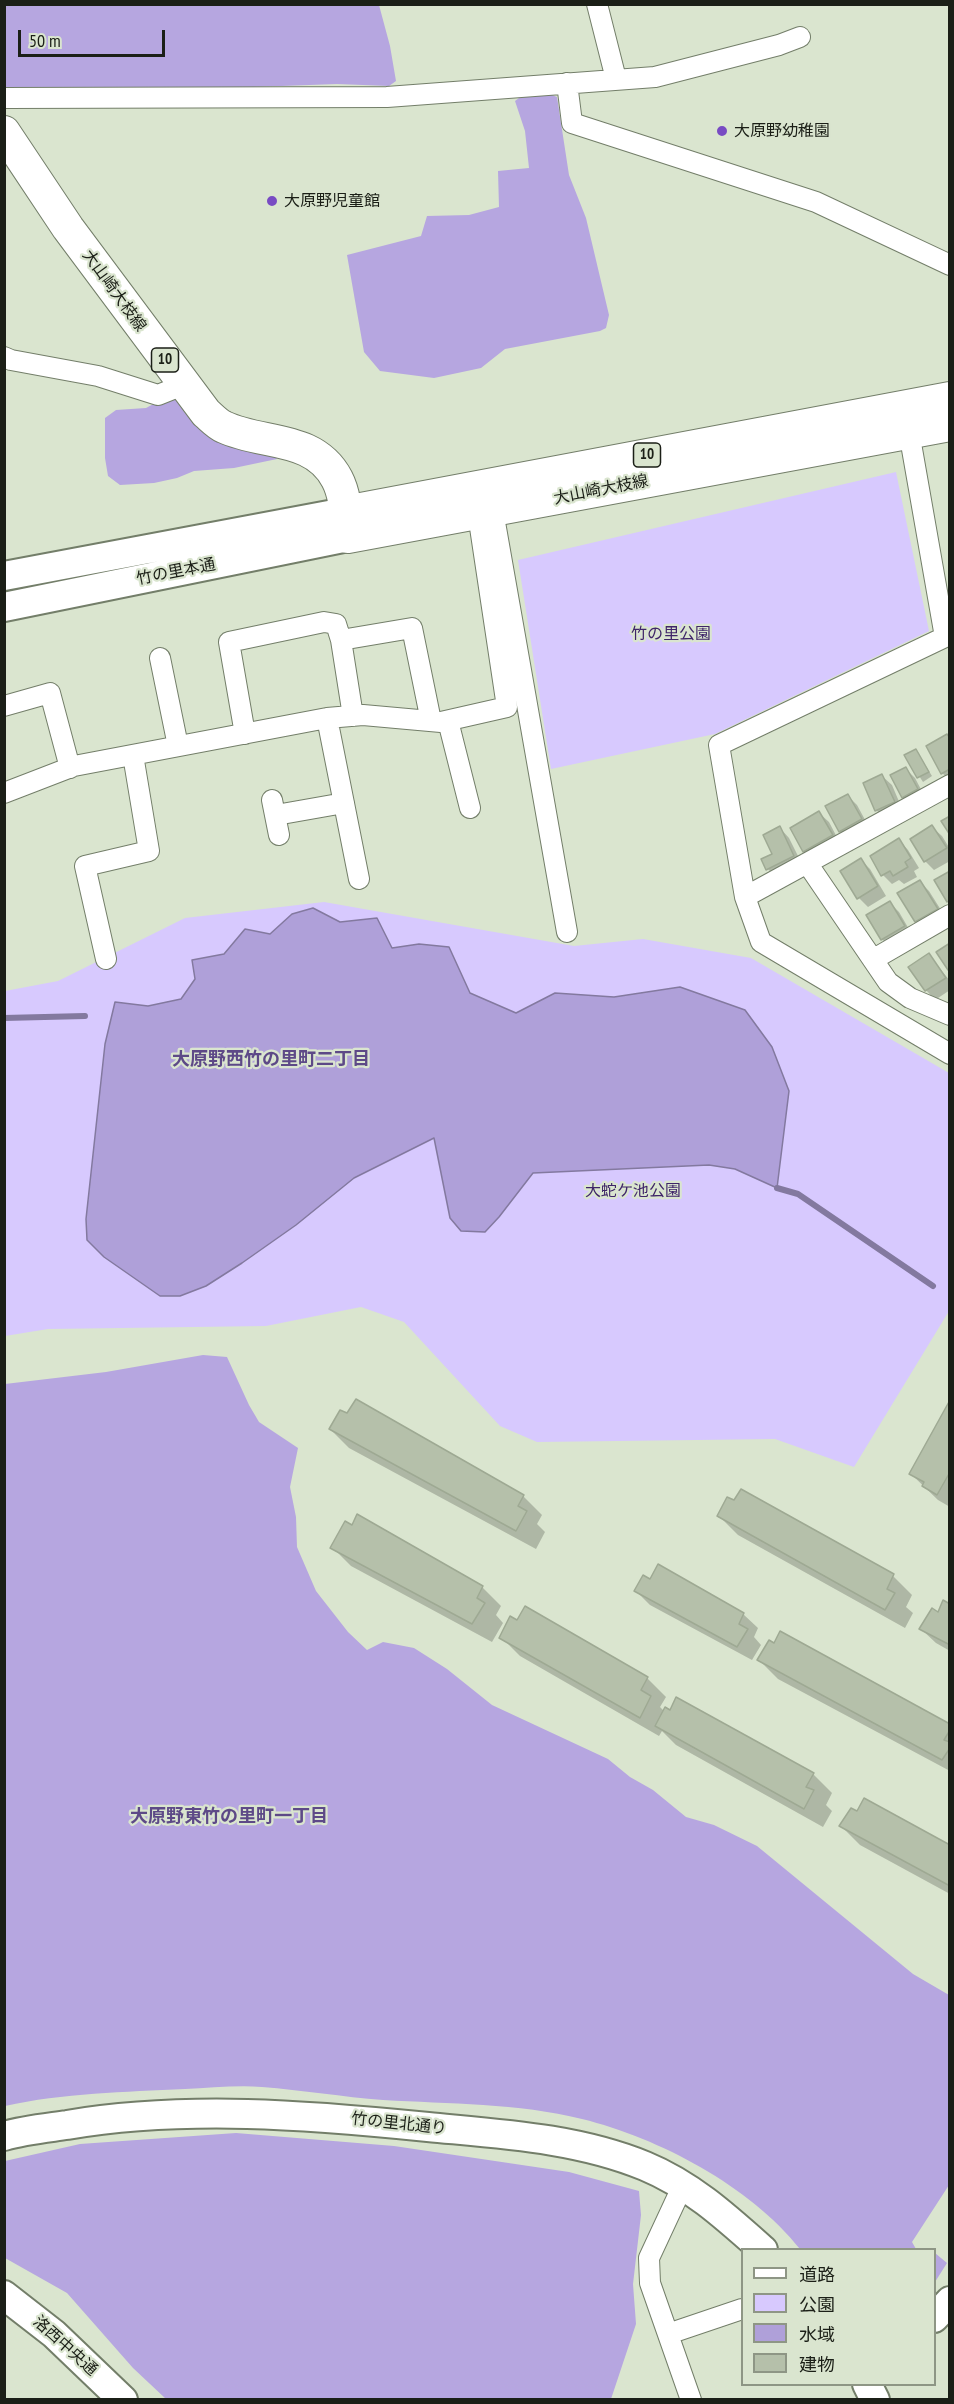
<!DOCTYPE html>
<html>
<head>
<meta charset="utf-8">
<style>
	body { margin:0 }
	#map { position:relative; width:954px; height:2404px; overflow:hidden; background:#dae5cf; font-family:"PT Sans Narrow","Noto Sans JP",sans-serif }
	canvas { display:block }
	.frame { position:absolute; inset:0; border:6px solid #1b1f17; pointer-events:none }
	.legend { position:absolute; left:741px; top:2248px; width:195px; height:138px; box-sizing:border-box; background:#dae5cf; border:2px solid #8e9685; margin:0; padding:8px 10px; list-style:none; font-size:18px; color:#1b1f17 }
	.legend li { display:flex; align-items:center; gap:12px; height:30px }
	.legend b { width:30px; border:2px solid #8e9685 }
	.scale { position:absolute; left:18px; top:30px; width:147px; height:27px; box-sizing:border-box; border:3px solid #1b1f17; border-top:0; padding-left:8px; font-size:18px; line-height:21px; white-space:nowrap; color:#1b1f17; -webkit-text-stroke:4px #dae5cf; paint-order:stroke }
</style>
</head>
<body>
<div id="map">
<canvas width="954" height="2404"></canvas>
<div class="frame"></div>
<ul class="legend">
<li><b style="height:8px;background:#fff"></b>道路</li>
<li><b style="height:16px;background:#d7c9fe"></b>公園</li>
<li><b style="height:16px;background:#afa0d9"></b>水域</li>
<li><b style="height:16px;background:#b5c0aa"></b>建物</li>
</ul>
<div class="scale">50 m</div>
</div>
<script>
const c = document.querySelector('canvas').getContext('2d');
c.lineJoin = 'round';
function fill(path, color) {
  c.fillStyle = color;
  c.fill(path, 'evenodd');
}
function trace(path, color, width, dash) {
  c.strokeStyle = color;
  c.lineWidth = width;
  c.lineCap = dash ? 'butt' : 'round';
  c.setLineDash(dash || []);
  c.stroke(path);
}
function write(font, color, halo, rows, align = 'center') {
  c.font = font + ' "PT Sans Narrow","Noto Sans JP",sans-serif';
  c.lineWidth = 4.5;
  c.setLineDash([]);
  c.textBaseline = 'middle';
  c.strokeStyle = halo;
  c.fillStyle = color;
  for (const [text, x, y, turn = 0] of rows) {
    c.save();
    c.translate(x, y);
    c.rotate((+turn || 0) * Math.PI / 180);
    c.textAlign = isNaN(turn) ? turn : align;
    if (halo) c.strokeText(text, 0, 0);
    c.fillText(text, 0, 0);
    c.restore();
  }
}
const green = new Path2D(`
	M 896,472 L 929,631 L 715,734 L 551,769 L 518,560 Z
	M 324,902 L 574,946 L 643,939 L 751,958 L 949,1073 L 949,1311 L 854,1467 L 775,1439 L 537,1442 L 500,1426 L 404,1322 L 361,1307 L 266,1326 L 48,1329 L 5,1336 L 5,991 L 58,981 L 185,918 Z`);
const forest = new Path2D(`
	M 4,5 L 379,5 L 390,46 L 396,81 L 389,86 L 337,84 L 5,96 Z
	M 547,93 L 557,97 L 569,175 L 586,218 L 609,315 L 606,328 L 600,331 L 505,349 L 481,368 L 434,378 L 380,371 L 364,352 L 347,255 L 421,236 L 427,216 L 469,215 L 499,207 L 498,171 L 529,168 L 525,131 L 515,101 L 523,95 Z
	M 176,392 L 269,446 L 277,459 L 234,468 L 194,471 L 177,478 L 154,483 L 120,485 L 108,476 L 105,458 L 105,418 L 116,410 L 146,408 Z
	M 203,1355 L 227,1357 L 249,1405 L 259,1422 L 298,1448 L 290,1487 L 296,1517 L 297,1547 L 316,1591 L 348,1632 L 367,1650 L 383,1642 L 414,1648 L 447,1669 L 492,1705 L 608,1759 L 630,1777 L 653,1790 L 686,1817 L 714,1825 L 757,1846 L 913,1974 L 949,1995 L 949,2185 L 912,2242 L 916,2249 L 800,2249 C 750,2186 659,2138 582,2119 C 518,2103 449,2104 383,2100 C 343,2097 302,2090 262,2087 C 237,2085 210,2088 185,2089 C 125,2092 63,2093 5,2106 L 5,1384 L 106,1372 Z
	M 236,2133 L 394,2146 L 569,2172 L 639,2191 L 641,2215 L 633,2284 L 636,2324 L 611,2399 L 166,2399 L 133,2368 L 67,2293 L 5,2258 L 5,2161 L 80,2144 Z
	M 935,2253 L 947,2263 L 935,2282 Z`);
const water = new Path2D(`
	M 313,908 L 340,922 L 377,918 L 392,948 L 419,944 L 449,947 L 470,993 L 516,1013 L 555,993 L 614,997 L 680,987 L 745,1010 L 772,1047 L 789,1091 L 777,1188 L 735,1169 L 709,1165 L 533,1173 L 499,1217 L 485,1232 L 461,1231 L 450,1218 L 434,1138 L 354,1178 L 296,1225 L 242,1263 L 206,1286 L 180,1296 L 160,1296 L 104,1257 L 87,1240 L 86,1219 L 105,1044 L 115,1002 L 148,1006 L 181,999 L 195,979 L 192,960 L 224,954 L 245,929 L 270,934 L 292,914 Z`);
const shadow = new Path2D(`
	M 950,739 L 950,780 L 942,773 Z
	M 916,750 L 932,776 L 923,782 L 906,756 Z
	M 905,768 L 915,778 L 926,799 L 913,806 L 904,797 Z
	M 882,776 L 892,785 L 903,811 L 886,819 L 876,810 Z
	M 848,796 L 857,805 L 870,829 L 850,840 L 840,831 Z
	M 819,813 L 829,822 L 841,845 L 814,860 L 804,851 Z
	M 932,827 L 942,836 L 950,849 L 950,861 L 934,870 L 925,861 Z
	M 780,828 L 789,838 L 803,866 L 777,879 L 768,869 L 774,855 Z
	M 899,840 L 908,850 L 919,868 L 914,871 L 917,877 L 904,884 L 899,880 L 892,884 L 883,875 Z
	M 861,860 L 870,869 L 886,896 L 868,907 L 859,898 Z
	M 920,882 L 929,891 L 946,918 L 926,931 L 916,921 Z
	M 890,903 L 899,912 L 913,936 L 891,949 L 882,939 Z
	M 929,955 L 950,981 L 950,990 L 935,1000 L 926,990 Z
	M 357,1401 L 523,1496 L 542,1515 L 537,1524 L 545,1532 L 536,1549 L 349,1448 L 330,1429 L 347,1415 Z
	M 950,1403 L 950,1507 L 938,1500 L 911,1474 Z
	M 741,1491 L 893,1576 L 912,1595 L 906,1607 L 913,1613 L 905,1628 L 738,1535 L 719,1516 L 734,1502 Z
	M 332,1547 L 482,1587 L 501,1606 L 496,1615 L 503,1623 L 492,1642 L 351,1566 Z
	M 636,1591 L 743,1614 L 758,1628 L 754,1637 L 761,1645 L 752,1660 L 650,1605 Z
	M 950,1606 L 950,1651 L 936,1643 L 921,1629 Z
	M 501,1637 L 647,1678 L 666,1697 L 660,1707 L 665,1712 L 813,1774 L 832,1793 L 826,1805 L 832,1811 L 823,1827 L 676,1745 L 662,1731 L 659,1736 L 520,1656 Z
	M 759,1660 L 950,1725 L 950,1771 L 778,1679 Z
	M 841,1826 L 950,1846 L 950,1894 L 860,1845 Z`);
const stream = new Path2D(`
	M 4,1018 L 85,1016
	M 777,1188 L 798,1194 L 933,1286`);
const building = new Path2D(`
	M 947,734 L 950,738 L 950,769 L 941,774 L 926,746 Z
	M 916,749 L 929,772 L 917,778 L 904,755 Z
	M 906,767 L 918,789 L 902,798 L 890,775 Z
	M 882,774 L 895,802 L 875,811 L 863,783 Z
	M 848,794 L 862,819 L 839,832 L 825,806 Z
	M 819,811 L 833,835 L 803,852 L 790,828 Z
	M 950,816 L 950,835 L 941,821 Z
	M 932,825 L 947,848 L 924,862 L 910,839 Z
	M 780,826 L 794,856 L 766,870 L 761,859 L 772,854 L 763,835 Z
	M 899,838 L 911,858 L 905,862 L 908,867 L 893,876 L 890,871 L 881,876 L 870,856 Z
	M 861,858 L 878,886 L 857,899 L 840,871 Z
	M 950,871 L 950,900 L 947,902 L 934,880 Z
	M 920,880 L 938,909 L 915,922 L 897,893 Z
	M 890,901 L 905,926 L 881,940 L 866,915 Z
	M 950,943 L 950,969 L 948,970 L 936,952 Z
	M 929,953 L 946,978 L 925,991 L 908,967 Z
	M 356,1399 L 524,1495 L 518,1506 L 527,1511 L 516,1531 L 329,1429 L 340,1410 L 347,1413 Z
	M 950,1400 L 950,1472 L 937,1495 L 922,1486 L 924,1482 L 909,1474 Z
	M 741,1489 L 894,1574 L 887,1589 L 895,1593 L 885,1610 L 717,1516 L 727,1497 L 734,1500 Z
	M 357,1514 L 483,1586 L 477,1598 L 485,1603 L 472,1624 L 330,1548 L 345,1521 L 352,1525 Z
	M 658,1564 L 744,1613 L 739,1624 L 748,1629 L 737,1647 L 634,1591 L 643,1575 L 650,1579 Z
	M 943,1600 L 950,1604 L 950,1645 L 919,1629 L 932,1608 L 938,1612 Z
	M 525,1606 L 648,1677 L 641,1690 L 651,1696 L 640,1718 L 499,1638 L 510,1616 L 517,1620 Z
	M 780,1631 L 950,1724 L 950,1730 L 944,1740 L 950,1742 L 950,1748 L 942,1760 L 757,1660 L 769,1640 L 774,1643 Z
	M 676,1697 L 814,1773 L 806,1787 L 814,1790 L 804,1809 L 655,1726 L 665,1707 L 670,1710 Z
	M 864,1798 L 950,1845 L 950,1886 L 839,1826 L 851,1808 L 857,1811 Z`);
const street = new Path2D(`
	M 597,4 L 616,79
	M 567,83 L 572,123 L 816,202 L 950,265
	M 4,98 L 387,97 L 655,77 L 779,45 L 800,37
	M 4,357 L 11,360 L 98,376 L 158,395 L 183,385
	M 909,432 L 945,637 L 719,745 L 745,897 L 761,942 L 950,1054
	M 493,511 L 567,932
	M 160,658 L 178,746
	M 4,706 L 50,693 L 70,768
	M 353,716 L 341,640 L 412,628 L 431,721
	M 327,718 L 359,879
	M 448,721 L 470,808
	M 245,734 L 229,642 L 324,622 L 336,624 L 341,640
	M 4,793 L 74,766 L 327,718 L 363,715 L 441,722 L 507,707 L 478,514
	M 272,800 L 279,835
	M 276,815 L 344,803
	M 807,863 L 888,982 L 910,998 L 950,1015
	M 745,897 L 950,785
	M 106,959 L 85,866 L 149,851 L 133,755
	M 874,959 L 950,915
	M 683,2185 L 649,2258 L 650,2283 L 691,2400
	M 668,2334 L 742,2309`);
const secondary = new Path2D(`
	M 4,576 L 345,512
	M 4,607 L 348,537
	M 4,2136 C 24,2130 46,2128 67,2125 C 186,2105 308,2115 428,2127 C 501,2134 577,2138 645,2166 C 691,2185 726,2217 763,2250
	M 4,2295 L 54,2334 L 123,2400
	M 934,2318 L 950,2301
	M 867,2384 L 875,2400`);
const primary = new Path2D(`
	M 4,132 L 68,228 L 206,413 C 211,417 217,424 224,427 C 262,445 314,435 337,479 C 346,496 346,518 348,537 L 950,425
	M 345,512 L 950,398`);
const markers = [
	[722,131,6,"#784bc3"],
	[272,201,6,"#784bc3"]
];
const shields = [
	[165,360,27],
	[647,455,27]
];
const shieldNames = [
	["10",165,360],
	["10",647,455]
];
const poiNames = [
	["大原野幼稚園",734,131],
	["大原野児童館",284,201]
];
const streetNames = [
	["大山崎大枝線",114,291,54],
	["大山崎大枝線",601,490,-11],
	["竹の里本通",176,572,-11],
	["竹の里北通り",399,2124,6],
	["洛西中央通",65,2346,42]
];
const parkNames = [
	["竹の里公園",671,634],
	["大蛇ケ池公園",633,1191]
];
const neighbourhoodNames = [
	["大原野西竹の里町二丁目",271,1060],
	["大原野東竹の里町一丁目",229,1817]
];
fill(green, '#d7c9fe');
fill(forest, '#b6a6e0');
fill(water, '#afa0d9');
trace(water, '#83799f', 1.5);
fill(shadow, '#0003');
trace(stream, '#83799f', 6);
fill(building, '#b5c0aa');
trace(building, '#9ea993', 1.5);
trace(street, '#737e69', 22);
trace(secondary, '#737e69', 32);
trace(primary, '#737e69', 34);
trace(street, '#fff', 20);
trace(secondary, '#fff', 28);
trace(primary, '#fff', 32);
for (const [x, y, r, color] of markers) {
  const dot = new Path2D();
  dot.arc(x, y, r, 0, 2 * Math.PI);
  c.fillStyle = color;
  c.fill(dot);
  trace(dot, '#dae5cf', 2);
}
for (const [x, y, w] of shields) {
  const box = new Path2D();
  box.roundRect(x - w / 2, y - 12, w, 24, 4.5);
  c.fillStyle = '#dae5cf';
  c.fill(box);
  trace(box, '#1b1f17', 1.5);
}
write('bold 15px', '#1b1f17', null, shieldNames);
write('16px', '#1b1f17', '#dae5cf', poiNames, 'left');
write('16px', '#1b1f17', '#dae5cf', streetNames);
write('16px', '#3f2569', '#dae5cf', parkNames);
write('bold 18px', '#5d4987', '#dae5cf', neighbourhoodNames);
</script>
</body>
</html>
